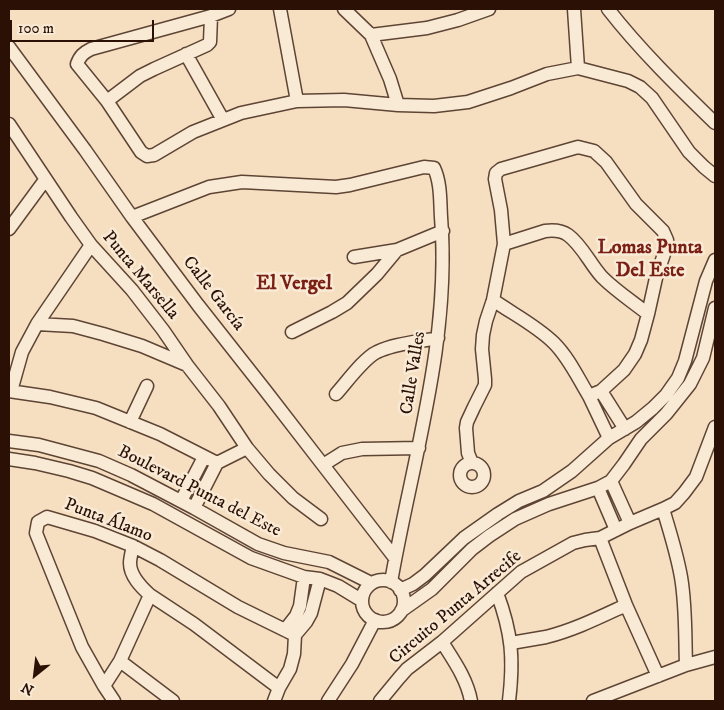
<!DOCTYPE html>
<html>
<head>
<meta charset="utf-8">
<style>
	body { margin:0 }
	#map { position:relative; width:724px; height:710px; overflow:hidden; background:#f6dfc0; font-family:"IM FELL DW Pica",serif }
	canvas { display:block }
	.frame { position:absolute; inset:0; border:10px solid #2b1006; pointer-events:none }
	.north { position:absolute; left:10px; top:650px; width:50px; height:50px; -webkit-text-stroke:4px #f9ead6; paint-order:stroke; rotate:209deg; font-size:14px; font-weight:700; line-height:20px; text-align:center; color:#2b1006 }
	.north::after { content:''; display:block; margin:auto; width:18px; height:22px; background:#2b1006; clip-path:polygon(50% 0,100% 100%,50% 72%,0 100%) }
	.scale { position:absolute; left:10px; top:20px; width:144px; height:22px; box-sizing:border-box; border:2px solid #2b1006; border-top:0; padding-left:6px; font-size:15px; line-height:18px; white-space:nowrap; color:#2b1006; -webkit-text-stroke:4px #f9ead6; paint-order:stroke }
</style>
</head>
<body>
<div id="map">
<canvas width="724" height="710"></canvas>
<div class="frame"></div>
<div class="north">N</div>
<div class="scale">100 m</div>
</div>
<script>
const c = document.querySelector('canvas').getContext('2d');
c.lineJoin = 'round';
function trace(path, color, width, dash) {
  c.strokeStyle = color;
  c.lineWidth = width;
  c.lineCap = dash ? 'butt' : 'round';
  c.setLineDash(dash || []);
  c.stroke(path);
}
function write(font, color, halo, rows, align = 'center') {
  c.font = font + ' "IM FELL DW Pica",serif';
  c.lineWidth = 5;
  c.setLineDash([]);
  c.textBaseline = 'middle';
  c.strokeStyle = halo;
  c.fillStyle = color;
  for (const [text, x, y, turn = 0] of rows) {
    c.save();
    c.translate(x, y);
    c.rotate((+turn || 0) * Math.PI / 180);
    c.textAlign = isNaN(turn) ? turn : align;
    if (halo) c.strokeText(text, 0, 0);
    c.fillText(text, 0, 0);
    c.restore();
  }
}
const minor = new Path2D(`
	M 229,9 L 211,16 L 91,49 C 83,53 80,56 77,64 L 107,101 L 141,152 L 147,156 L 154,155 L 193,132 L 241,113 L 297,101 L 344,100 L 398,105 L 434,106 L 468,102 L 511,88 L 547,74 L 578,68 L 628,81 L 640,87 L 652,98 L 689,152 L 704,167 L 715,176
	M 280,9 L 297,101
	M 344,9 L 371,35 L 390,79 L 398,105
	M 574,9 L 578,68
	M 608,9 C 640,50 677,86 715,123
	M 371,35 L 427,28 L 458,20 L 489,9
	M 9,47 L 85,150 L 132,217 L 198,305 L 265,390 L 323,465 L 395,558
	M 186,54 L 223,120
	M 107,101 L 140,76 L 154,69 L 207,45 L 210,42 L 211,16
	M 9,124 L 71,217 L 91,245 L 132,290 L 163,330 L 187,365 L 219,406 L 247,448 L 217,463 L 194,508
	M 132,217 L 209,187 L 242,182 L 336,187 L 350,185 L 424,167 L 434,168 C 441,183 440,201 441,217 C 451,341 412,461 391,582
	M 9,229 L 45,180
	M 504,244 L 545,231 C 553,230 561,230 568,235 C 582,245 590,264 602,277 C 616,291 633,302 648,314
	M 354,257 L 397,250
	M 37,324 L 91,245
	M 292,332 L 332,312 L 347,303 L 377,274 L 397,250 L 443,231
	M 9,391 L 50,397 L 96,408 L 160,434 L 217,463
	M 11,391 L 22,352 L 37,324 L 73,326 L 103,334 L 142,346 L 187,365
	M 601,391 L 625,429
	M 336,394 C 346,383 364,358 377,352 C 395,343 419,342 438,338
	M 589,396 L 609,438
	M 130,422 L 147,386
	M 9,441 L 39,445 L 99,461 L 131,475 L 194,508 L 258,544 L 284,553 L 329,562 L 371,583
	M 247,448 L 269,474 L 293,498 L 321,519
	M 9,459 L 35,463 L 69,471 L 92,478 L 153,504 L 251,558 L 304,577 L 320,579 L 338,586 L 361,600
	M 472,463 L 468,453 L 466,428 L 467,422 L 474,407 L 485,385 L 485,379 L 482,349 L 483,335 L 486,321 L 493,300 L 504,244 L 501,210 L 495,179 L 496,173 L 501,169 L 578,147 L 594,151 L 606,162 L 636,204 L 663,231 L 667,240 L 666,248 L 656,278 L 648,314 L 641,340 L 635,354 L 624,370 L 601,391 L 589,396 C 578,378 569,358 554,343 C 537,326 513,314 493,300
	M460 475a12 12 0 1 1 24 0a12 12 0 1 1-24 0Z
	M 323,465 L 342,453 L 362,449 L 419,448
	M 611,481 L 630,523
	M 598,488 L 616,530
	M 181,501 L 204,457
	M 663,509 C 670,532 677,554 681,577 C 686,606 685,636 686,665
	M 600,538 L 626,605 L 658,676
	M362 601a21 21 0 1 1 42 0a21 21 0 1 1-42 0Z
	M 400,590 L 413,584 L 425,575 L 464,538 L 498,514 L 519,501 L 543,491 L 572,471 L 609,438 L 636,422 L 653,408 L 666,395 L 678,378 L 685,361 L 706,281 L 715,260
	M 497,593 C 512,633 514,659 509,701
	M 150,595 L 194,624 L 279,688
	M 401,611 L 432,589 L 472,549 L 489,536 L 515,519 L 549,504 L 598,488 L 611,481 L 624,464 L 641,439 L 666,414 L 690,384 L 703,358 L 715,308
	M 285,630 L 296,616 L 300,606 L 304,577
	M 295,635 L 306,622 L 311,613 L 320,579
	M 442,642 C 454,661 467,679 471,701
	M 511,643 C 523,641 534,639 546,637 C 574,630 600,617 626,605
	M 120,661 L 173,701
	M 104,686 L 120,661 L 150,595 C 141,587 130,576 130,563 C 130,558 132,551 133,546
	M 114,701 L 104,686 L 82,647 L 36,533 L 38,522 L 47,517 L 95,531 L 133,546 L 160,560 L 238,607 L 295,635
	M 274,701 L 279,688 L 290,669 L 294,654 L 295,635
	M 328,701 L 352,664 L 375,620
	M 380,701 L 399,678 L 407,669 L 442,642 L 521,572 L 573,543 L 585,540 L 600,538 L 630,523 L 663,509 L 675,503 L 684,493 L 696,477 L 715,427
	M 593,701 L 686,665 L 715,657`);
const streetNames = [
	["Punta Marsella",140,276,50],
	["Calle García",213,294,52],
	["Calle Valles",414,373,-81],
	["Boulevard Punta del Este",199,492,27],
	["Punta Álamo",108,521,21],
	["Circuito Punta Arrecife",456,608,-40]
];
const quarterNames = [
	["Lomas Punta",650,249],
	["Del Este",650,272],
	["El Vergel",294,285]
];
trace(minor, '#5e4434', 15);
trace(minor, '#f9ead6', 12);
write('18px', '#2b1006', '#f9ead6', streetNames);
write('bold 20px', '#7a1f14', '#f9ead6', quarterNames);
</script>
</body>
</html>
